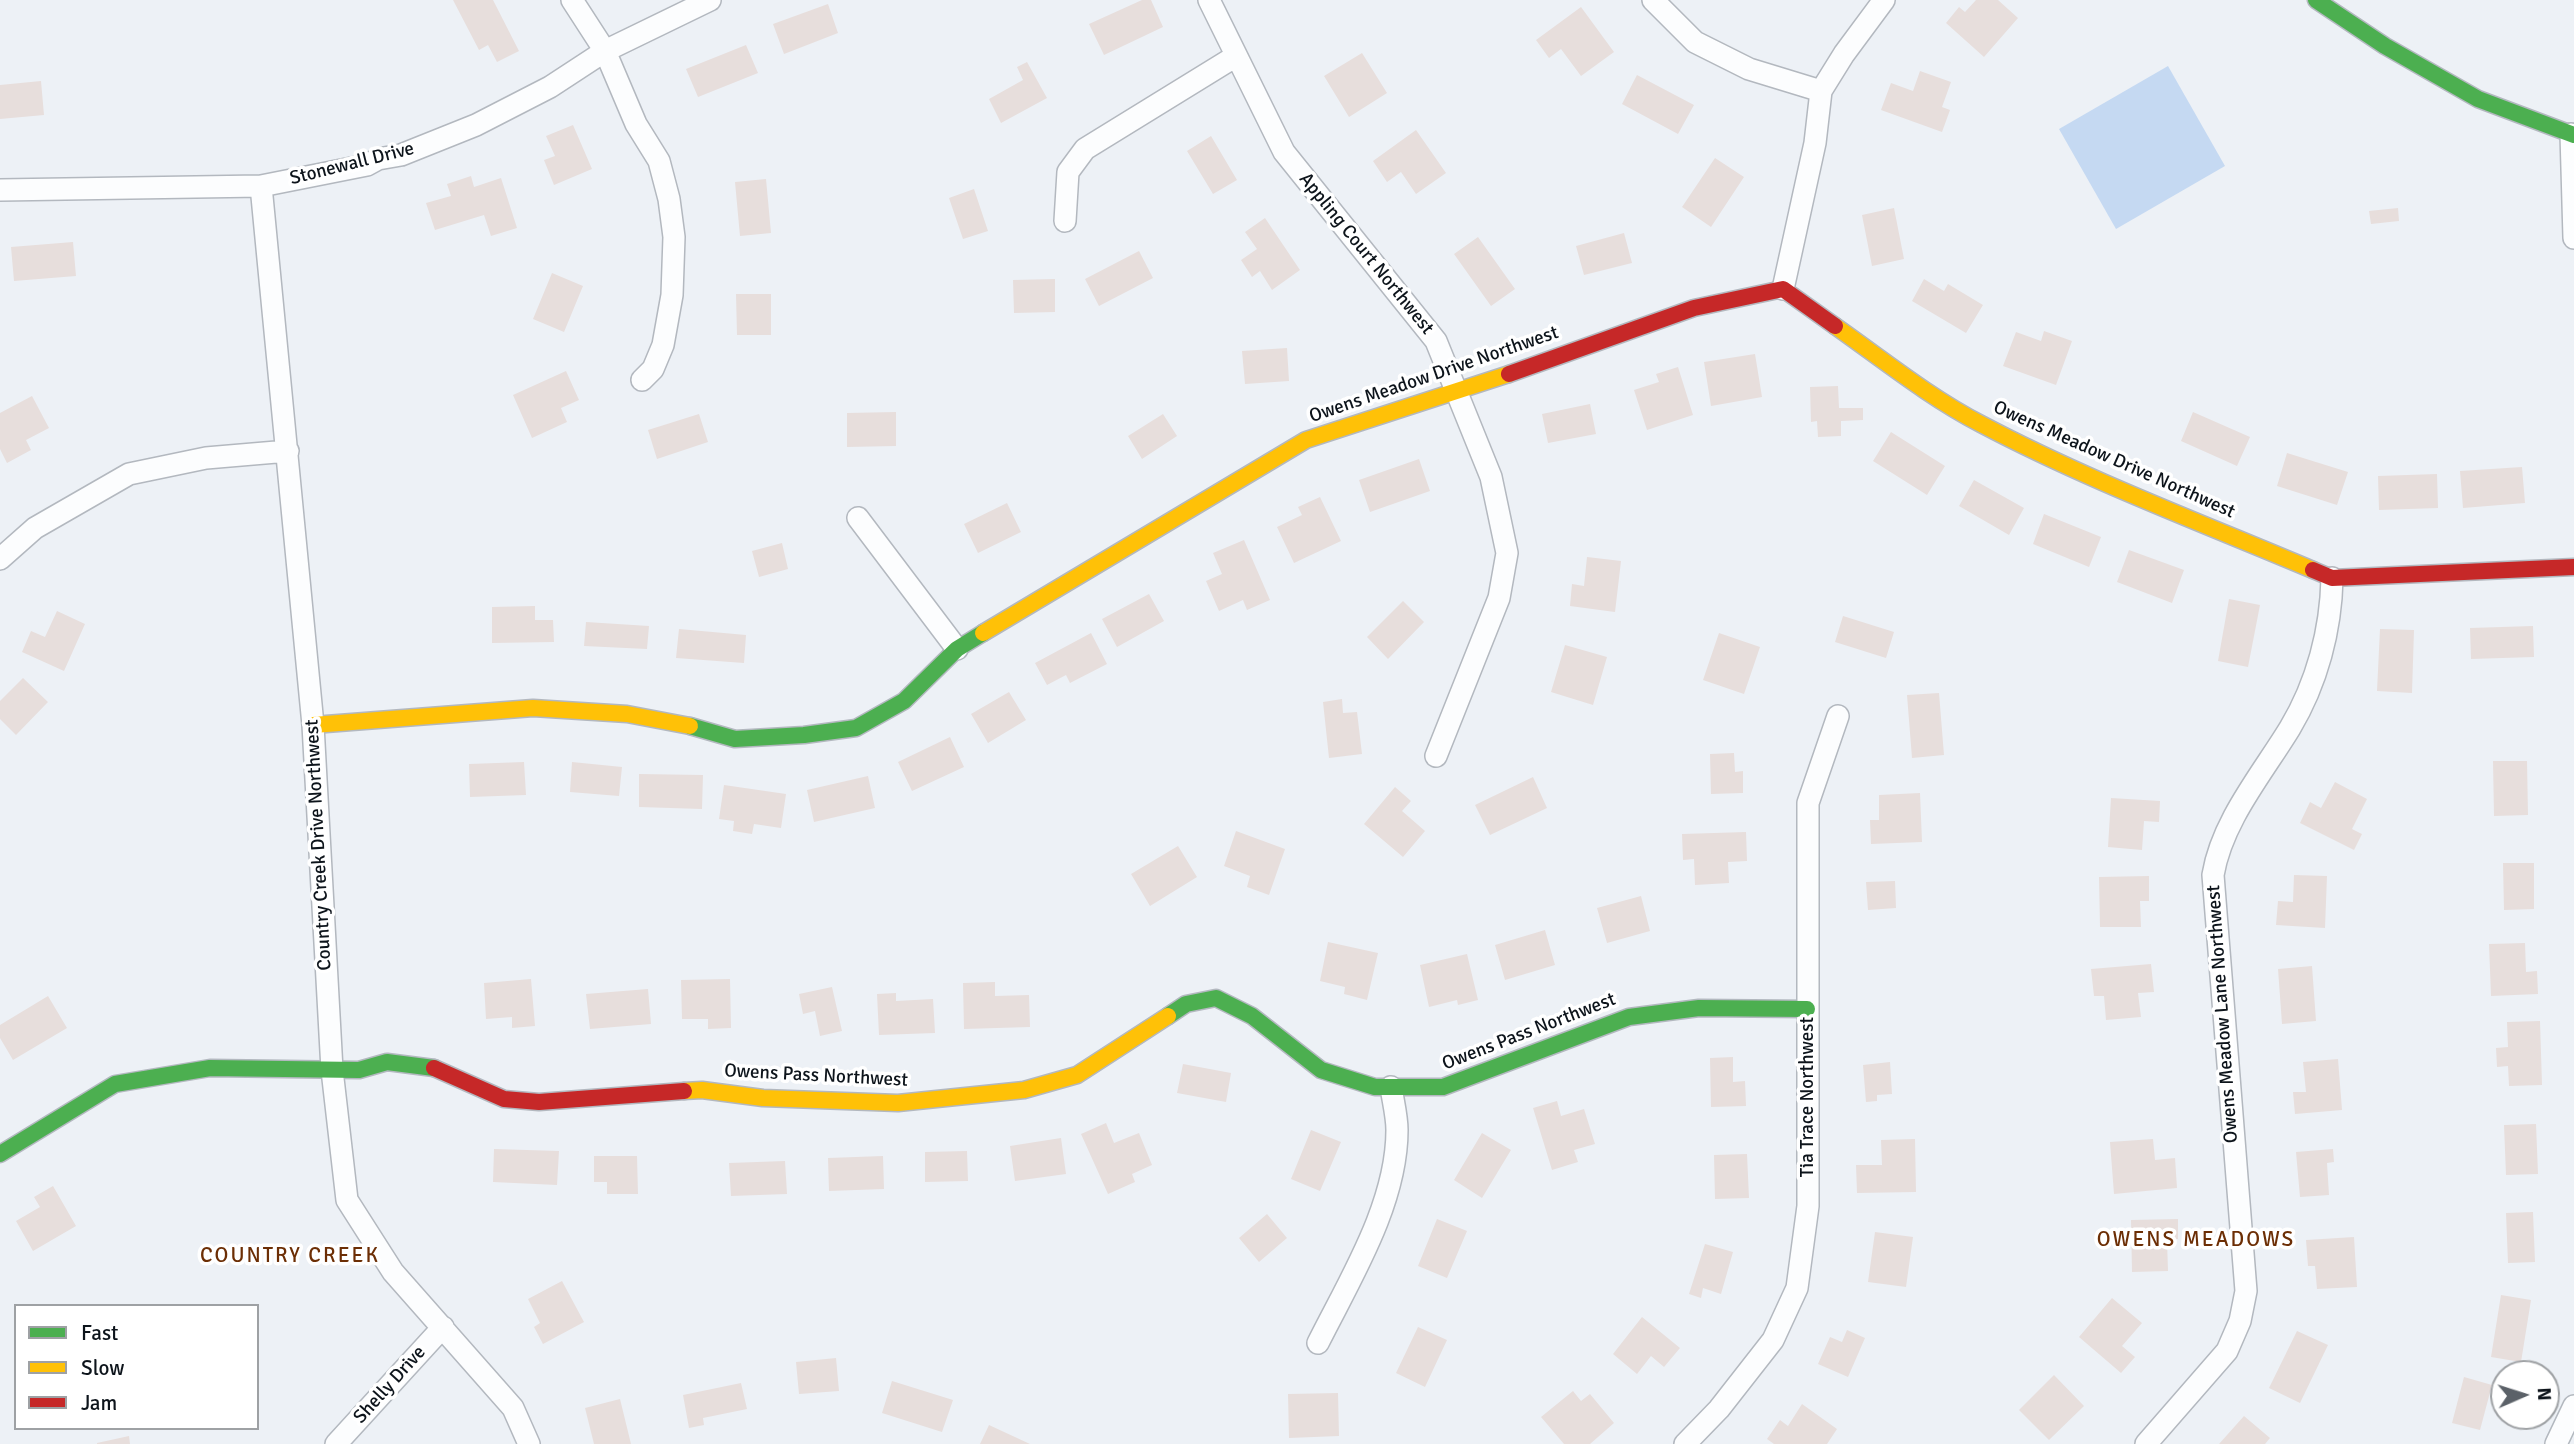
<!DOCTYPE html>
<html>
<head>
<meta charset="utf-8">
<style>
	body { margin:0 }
	#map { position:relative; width:2574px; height:1444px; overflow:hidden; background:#edf1f6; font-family:Signika,sans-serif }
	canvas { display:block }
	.legend { position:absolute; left:14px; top:1304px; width:245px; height:126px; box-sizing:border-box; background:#fff; border:2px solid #9ea1a4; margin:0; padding:9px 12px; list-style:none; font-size:21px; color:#0d141b }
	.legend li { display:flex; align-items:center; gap:14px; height:35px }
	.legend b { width:35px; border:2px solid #9ea1a4 }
	.north { position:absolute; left:2490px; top:1360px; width:70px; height:70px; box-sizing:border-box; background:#fff; border:2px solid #9ea1a4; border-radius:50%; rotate:87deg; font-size:19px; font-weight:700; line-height:28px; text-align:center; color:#0d141b }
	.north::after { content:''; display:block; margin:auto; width:24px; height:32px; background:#5b6168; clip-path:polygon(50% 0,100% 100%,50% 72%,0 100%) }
</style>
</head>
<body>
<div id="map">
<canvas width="2574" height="1444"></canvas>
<ul class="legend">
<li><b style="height:9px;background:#4caf50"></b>Fast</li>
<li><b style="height:9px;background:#ffc107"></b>Slow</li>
<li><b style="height:9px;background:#c62828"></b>Jam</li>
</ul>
<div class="north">N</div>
</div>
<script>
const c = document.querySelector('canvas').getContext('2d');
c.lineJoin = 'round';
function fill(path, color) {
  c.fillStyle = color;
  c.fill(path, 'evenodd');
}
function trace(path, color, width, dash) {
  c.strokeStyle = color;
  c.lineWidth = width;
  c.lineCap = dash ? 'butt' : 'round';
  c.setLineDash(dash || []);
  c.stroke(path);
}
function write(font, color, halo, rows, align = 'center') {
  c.font = font + ' Signika,sans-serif';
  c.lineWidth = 7;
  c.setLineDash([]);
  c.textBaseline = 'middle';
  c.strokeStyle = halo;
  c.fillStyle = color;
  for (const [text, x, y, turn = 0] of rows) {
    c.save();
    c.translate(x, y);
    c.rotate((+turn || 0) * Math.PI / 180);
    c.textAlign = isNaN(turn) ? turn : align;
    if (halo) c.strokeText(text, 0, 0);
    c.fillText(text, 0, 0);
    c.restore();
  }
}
const green = new Path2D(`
	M 2168,66 L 2225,166 L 2116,229 L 2059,129 Z`);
const building = new Path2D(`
	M 453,0 L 493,0 L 519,51 L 497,62 L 488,45 L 479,50 Z
	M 1142,0 L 1151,0 L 1163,27 L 1104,55 L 1089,24 Z
	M 1976,0 L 1998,0 L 2018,18 L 1984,57 L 1946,23 L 1959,7 L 1965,12 Z
	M 828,4 L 838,33 L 784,54 L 773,24 Z
	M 1581,7 L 1614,52 L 1581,76 L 1561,49 L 1549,58 L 1536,40 Z
	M 746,45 L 758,73 L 698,97 L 686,69 Z
	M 1362,53 L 1387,93 L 1349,117 L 1324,76 Z
	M 1027,62 L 1047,98 L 1001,123 L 989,99 L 1023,80 L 1017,67 Z
	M 1920,71 L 1951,82 L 1942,107 L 1950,110 L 1942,132 L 1881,110 L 1891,83 L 1913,91 Z
	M 1637,75 L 1694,105 L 1678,134 L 1622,104 Z
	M 41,81 L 44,115 L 0,119 L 0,85 Z
	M 573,125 L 592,169 L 554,185 L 544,160 L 555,156 L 546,136 Z
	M 1416,130 L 1446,173 L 1416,194 L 1401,172 L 1387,182 L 1373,161 Z
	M 1211,136 L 1237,180 L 1213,194 L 1187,151 Z
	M 1715,158 L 1744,177 L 1711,227 L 1682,207 Z
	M 471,176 L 474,187 L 501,178 L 517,228 L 491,236 L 484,215 L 435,230 L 426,203 L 451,196 L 447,184 Z
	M 766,179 L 771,233 L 740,236 L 735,182 Z
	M 974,189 L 988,231 L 963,239 L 949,198 Z
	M 1894,208 L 1904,259 L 1872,266 L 1862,215 Z
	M 2398,208 L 2399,221 L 2371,224 L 2369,211 Z
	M 1265,218 L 1300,270 L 1272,290 L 1260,271 L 1252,277 L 1241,260 L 1257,249 L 1245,232 Z
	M 1624,233 L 1632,263 L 1584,275 L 1576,246 Z
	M 1478,237 L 1515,289 L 1491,306 L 1454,254 Z
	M 73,242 L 76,276 L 14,281 L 11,247 Z
	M 1139,251 L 1153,278 L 1099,306 L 1085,279 Z
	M 552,273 L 583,286 L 564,332 L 533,319 Z
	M 1055,279 L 1055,312 L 1014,313 L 1013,280 Z
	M 1924,279 L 1944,291 L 1948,284 L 1983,305 L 1966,333 L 1912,301 Z
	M 736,294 L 771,294 L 771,335 L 737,335 Z
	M 2044,331 L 2072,341 L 2056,385 L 2003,366 L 2016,332 L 2041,341 Z
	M 1287,348 L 1289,381 L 1245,384 L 1242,351 Z
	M 1755,354 L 1762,397 L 1711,406 L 1704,362 Z
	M 1678,367 L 1693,415 L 1647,430 L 1634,390 L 1659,382 L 1656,374 Z
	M 566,371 L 579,400 L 561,408 L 567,422 L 532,438 L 513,395 Z
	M 1838,386 L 1839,408 L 1863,408 L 1863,420 L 1841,421 L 1841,436 L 1818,437 L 1817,421 L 1811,422 L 1810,387 Z
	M 32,396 L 49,428 L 26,440 L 31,450 L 7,463 L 0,449 L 0,413 Z
	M 1590,404 L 1596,434 L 1548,443 L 1542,414 Z
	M 896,412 L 896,446 L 847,447 L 847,413 Z
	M 2193,412 L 2250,437 L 2237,466 L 2181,441 Z
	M 699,414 L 708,442 L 657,459 L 648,430 Z
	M 1163,414 L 1177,436 L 1142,459 L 1128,436 Z
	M 1891,432 L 1945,466 L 1927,495 L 1873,461 Z
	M 2287,453 L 2348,472 L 2337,505 L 2277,486 Z
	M 1419,459 L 1430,491 L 1370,512 L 1359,480 Z
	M 2522,467 L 2525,503 L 2463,508 L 2460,471 Z
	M 2437,474 L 2438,508 L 2379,510 L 2378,476 Z
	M 1974,480 L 2024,508 L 2009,535 L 1959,506 Z
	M 1320,497 L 1341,541 L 1294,563 L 1277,527 L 1302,515 L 1298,507 Z
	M 1007,503 L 1021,532 L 978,553 L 964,524 Z
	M 2044,514 L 2101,537 L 2089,567 L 2033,544 Z
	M 1244,540 L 1270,600 L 1247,610 L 1243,600 L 1219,611 L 1206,581 L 1222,574 L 1213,553 Z
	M 782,543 L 788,569 L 759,577 L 752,551 Z
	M 2129,550 L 2184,570 L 2172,603 L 2117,582 Z
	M 1587,557 L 1621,561 L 1615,612 L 1570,606 L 1572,584 L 1584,586 Z
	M 1149,594 L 1164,621 L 1117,647 L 1102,619 Z
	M 2229,599 L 2260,605 L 2248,667 L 2218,661 Z
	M 1403,601 L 1424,622 L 1388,659 L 1367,637 Z
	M 535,606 L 535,620 L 553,620 L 554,642 L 492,643 L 492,607 Z
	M 57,611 L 85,624 L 64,671 L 22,652 L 31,631 L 45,637 Z
	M 1843,616 L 1894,632 L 1886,658 L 1835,642 Z
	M 586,622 L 649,626 L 647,649 L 584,646 Z
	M 2533,626 L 2534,657 L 2471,659 L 2470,628 Z
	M 679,629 L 746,635 L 744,663 L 676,658 Z
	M 2380,629 L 2414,630 L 2412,693 L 2377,691 Z
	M 1091,633 L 1107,664 L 1070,683 L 1066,675 L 1047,685 L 1035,663 Z
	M 1719,633 L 1760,647 L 1744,694 L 1703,680 Z
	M 1565,645 L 1607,657 L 1593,705 L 1551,692 Z
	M 23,678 L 48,702 L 16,735 L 0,719 L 0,701 Z
	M 1009,692 L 1026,720 L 988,743 L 971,714 Z
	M 1939,693 L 1944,755 L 1912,758 L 1907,695 Z
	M 1342,699 L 1343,713 L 1357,712 L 1362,754 L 1329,758 L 1323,702 Z
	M 950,737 L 964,767 L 912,791 L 898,762 Z
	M 1734,753 L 1735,772 L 1743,771 L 1743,793 L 1711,794 L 1710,754 Z
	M 2493,761 L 2527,761 L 2528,815 L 2494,816 Z
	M 524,762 L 526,795 L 470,797 L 469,764 Z
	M 572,762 L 622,767 L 619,796 L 570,792 Z
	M 639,774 L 703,775 L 702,809 L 639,807 Z
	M 868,776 L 875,808 L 814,822 L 807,790 Z
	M 1533,777 L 1547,808 L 1490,835 L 1475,805 Z
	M 2335,782 L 2367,799 L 2352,829 L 2362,834 L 2354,850 L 2300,823 L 2310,802 L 2321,808 Z
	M 724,785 L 786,794 L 781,828 L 754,824 L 752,834 L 733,831 L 734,821 L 719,819 Z
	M 1395,787 L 1411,801 L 1402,811 L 1425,831 L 1403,857 L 1364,824 Z
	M 1920,793 L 1922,842 L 1871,844 L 1870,820 L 1879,820 L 1879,795 Z
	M 2111,798 L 2160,801 L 2159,822 L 2144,821 L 2142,850 L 2108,847 Z
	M 1236,831 L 1285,849 L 1269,895 L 1247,887 L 1250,876 L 1224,866 Z
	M 1746,832 L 1747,861 L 1728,862 L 1729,883 L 1695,885 L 1694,859 L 1683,860 L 1682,834 Z
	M 1178,846 L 1197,877 L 1150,906 L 1131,874 Z
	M 2503,863 L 2534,863 L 2534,909 L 2504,910 Z
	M 2294,875 L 2327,876 L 2325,928 L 2276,925 L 2278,901 L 2293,902 Z
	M 2149,876 L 2149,901 L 2140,901 L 2141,927 L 2100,927 L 2099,877 Z
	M 1895,881 L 1896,908 L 1868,910 L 1866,882 Z
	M 1641,896 L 1650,931 L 1607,943 L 1597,908 Z
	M 1545,930 L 1555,965 L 1505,980 L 1495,945 Z
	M 1328,942 L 1378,953 L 1367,1000 L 1344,994 L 1345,987 L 1320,981 Z
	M 2525,943 L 2526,972 L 2537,971 L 2538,994 L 2491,996 L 2489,944 Z
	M 1467,954 L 1478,1000 L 1458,1005 L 1457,1000 L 1429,1007 L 1420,965 Z
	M 2151,964 L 2154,992 L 2138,993 L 2141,1017 L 2106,1020 L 2104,996 L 2094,996 L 2091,969 Z
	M 2312,966 L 2316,1021 L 2282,1024 L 2278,969 Z
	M 531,979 L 535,1026 L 512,1028 L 512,1017 L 486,1019 L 484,983 Z
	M 730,979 L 731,1028 L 708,1029 L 708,1019 L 682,1019 L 681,980 Z
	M 995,982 L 995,996 L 1029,995 L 1030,1027 L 964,1029 L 963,983 Z
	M 832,987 L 842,1031 L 820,1036 L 815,1011 L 803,1014 L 799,994 Z
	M 648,989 L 651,1024 L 590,1029 L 586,994 Z
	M 896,993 L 896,1001 L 933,999 L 935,1033 L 879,1035 L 877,994 Z
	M 48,996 L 67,1028 L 13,1060 L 0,1038 L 0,1025 Z
	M 2540,1021 L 2542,1085 L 2509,1086 L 2508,1066 L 2497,1067 L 2496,1048 L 2508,1047 L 2507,1022 Z
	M 1733,1057 L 1733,1082 L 1745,1081 L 1746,1106 L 1711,1107 L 1710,1058 Z
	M 2338,1059 L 2342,1110 L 2295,1114 L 2293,1092 L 2306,1092 L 2303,1062 Z
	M 1890,1062 L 1892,1094 L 1877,1095 L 1877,1101 L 1866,1102 L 1863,1065 Z
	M 1183,1064 L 1231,1073 L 1226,1102 L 1177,1093 Z
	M 1557,1101 L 1561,1116 L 1584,1109 L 1595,1144 L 1574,1150 L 1578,1162 L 1552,1170 L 1533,1108 Z
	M 1106,1123 L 1114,1143 L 1139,1133 L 1152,1165 L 1132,1174 L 1135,1182 L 1108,1194 L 1081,1134 Z
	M 2536,1124 L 2538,1174 L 2506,1175 L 2504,1125 Z
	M 1311,1130 L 1341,1142 L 1320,1191 L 1291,1179 Z
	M 1482,1133 L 1511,1150 L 1482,1198 L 1454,1180 Z
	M 1061,1138 L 1066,1174 L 1015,1181 L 1010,1146 Z
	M 1915,1139 L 1916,1192 L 1857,1193 L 1856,1165 L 1882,1165 L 1881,1140 Z
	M 2153,1139 L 2155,1160 L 2175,1158 L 2177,1188 L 2114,1194 L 2110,1142 Z
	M 494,1149 L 559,1151 L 557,1185 L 493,1182 Z
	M 2333,1149 L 2334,1162 L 2327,1163 L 2329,1195 L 2300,1197 L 2296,1152 Z
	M 967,1151 L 968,1181 L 925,1182 L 925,1152 Z
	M 1747,1154 L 1749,1198 L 1715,1199 L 1714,1155 Z
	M 594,1156 L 637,1156 L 638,1194 L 607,1194 L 607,1182 L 594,1182 Z
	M 883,1156 L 884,1189 L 829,1191 L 828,1158 Z
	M 785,1161 L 787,1194 L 731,1196 L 729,1163 Z
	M 53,1186 L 76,1226 L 33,1251 L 16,1221 L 40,1207 L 34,1197 Z
	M 2533,1212 L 2535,1262 L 2508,1263 L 2506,1213 Z
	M 1267,1214 L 1287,1238 L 1259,1262 L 1239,1238 Z
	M 1437,1219 L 1467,1231 L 1447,1278 L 1418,1266 Z
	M 2178,1219 L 2178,1239 L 2167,1240 L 2168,1271 L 2132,1272 L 2131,1220 Z
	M 1875,1232 L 1913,1237 L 1906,1287 L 1868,1282 Z
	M 2354,1237 L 2357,1287 L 2317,1289 L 2315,1266 L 2308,1266 L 2306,1240 Z
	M 1705,1244 L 1733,1252 L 1721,1294 L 1703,1288 L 1701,1298 L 1689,1294 Z
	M 562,1281 L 584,1322 L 543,1344 L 534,1327 L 540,1323 L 528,1299 Z
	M 2501,1295 L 2531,1300 L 2521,1362 L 2491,1357 Z
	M 2112,1298 L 2142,1323 L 2122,1346 L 2135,1357 L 2121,1373 L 2079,1337 Z
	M 1642,1317 L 1680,1348 L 1664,1367 L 1651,1356 L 1637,1374 L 1613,1354 Z
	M 1418,1327 L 1447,1340 L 1425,1387 L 1396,1373 Z
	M 1847,1330 L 1865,1338 L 1848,1377 L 1818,1364 L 1830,1337 L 1842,1342 Z
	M 2297,1331 L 2328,1345 L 2300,1403 L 2269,1388 Z
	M 836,1358 L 839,1391 L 799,1394 L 796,1362 Z
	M 2054,1375 L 2084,1406 L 2049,1440 L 2019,1410 Z
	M 2464,1377 L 2492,1385 L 2480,1430 L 2452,1423 Z
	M 892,1381 L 953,1400 L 942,1432 L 882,1413 Z
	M 741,1383 L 747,1409 L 703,1418 L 704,1425 L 689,1428 L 683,1395 Z
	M 1573,1391 L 1581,1401 L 1590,1394 L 1614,1423 L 1590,1444 L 1564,1444 L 1541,1417 Z
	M 1338,1393 L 1339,1436 L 1289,1438 L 1288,1394 Z
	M 620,1399 L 631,1444 L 594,1444 L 585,1408 Z
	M 1802,1404 L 1837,1429 L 1827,1444 L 1774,1444 L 1767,1439 L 1780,1420 L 1788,1426 Z
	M 2244,1416 L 2270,1438 L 2265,1444 L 2219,1444 Z
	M 989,1425 L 1030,1444 L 980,1444 Z
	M 129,1436 L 130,1444 L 97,1444 L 97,1443 Z`);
const street = new Path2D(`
	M 572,0 L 605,51 L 636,124 L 659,161 L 669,199 L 674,237 L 672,295 L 663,345 L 653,369 L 642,380
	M 1209,0 L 1284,152 L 1436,341 L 1491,477 L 1507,553 L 1499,598 L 1436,756
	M 1653,0 L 1695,42 L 1749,69 L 1821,91
	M 2571,134 L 2574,238
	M 261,186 L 313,725 L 332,1070 L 347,1200 L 393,1272 L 513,1408 L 529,1444
	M 0,190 L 261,186 L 367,165 L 378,159 L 401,155 L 476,125 L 550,87 L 605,51 L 710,0
	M 1065,221 L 1068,172 L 1085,149 L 1236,56
	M 1783,289 L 1815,143 L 1821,91 L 1844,54 L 1884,0
	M 858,518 L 957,649
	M 0,559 L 35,528 L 129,474 L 206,458 L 288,451
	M 1318,1343 C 1350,1279 1397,1204 1397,1130 C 1397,1116 1393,1101 1391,1087
	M 336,1444 L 443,1327
	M 1685,1444 L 1719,1409 L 1773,1340 L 1797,1288 L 1808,1206 L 1808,803 L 1838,716
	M 2146,1444 L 2227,1351 L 2240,1321 L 2246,1291 L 2213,875 C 2222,821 2262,774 2290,728 C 2317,683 2331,630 2332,578
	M 2556,1444 L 2574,1406`);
const fast = new Path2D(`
	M 2316,0 L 2385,46 L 2478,99 L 2574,135
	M 690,726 L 735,739 L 804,735 L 856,728 L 904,701 L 957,649 L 983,633
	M 1168,1016 L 1186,1004 L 1216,998 L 1252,1016 L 1321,1070 L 1375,1087 L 1443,1087 L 1629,1017 L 1699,1008 L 1807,1009
	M 0,1154 L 115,1084 L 210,1068 L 359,1070 L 387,1062 L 434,1068`);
const slow = new Path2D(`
	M 1835,326 C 1882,359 1929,397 1981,424 C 2087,480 2202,523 2313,570
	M 983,633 L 1306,440 L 1509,374
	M 313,725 L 533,708 L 627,714 L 690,726
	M 684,1091 L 702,1090 L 763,1098 L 898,1103 L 1024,1090 L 1077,1075 L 1168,1016`);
const jam = new Path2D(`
	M 1509,374 L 1694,308 L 1783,289 L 1835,326
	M 2313,570 L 2332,578 L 2574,567
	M 434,1068 L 504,1099 L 539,1102 L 684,1091`);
const streetNames = [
	["Stonewall Drive",352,164,-14],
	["Appling Court Northwest",1366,254,51],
	["Owens Meadow Drive Northwest",1434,375,-19],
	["Owens Meadow Drive Northwest",2114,460,24],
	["Country Creek Drive Northwest",319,845,-93],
	["Owens Meadow Lane Northwest",2223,1014,-94],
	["Owens Pass Northwest",1529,1032,-21],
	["Owens Pass Northwest",816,1076,3],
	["Tia Trace Northwest",1808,1097,-90],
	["Shelly Drive",390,1385,-48]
];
const neighbourhoodNames = [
	["OWENS MEADOWS",2196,1240],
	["COUNTRY CREEK",290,1256]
];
fill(green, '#c5d9f2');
fill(building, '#e7dedc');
trace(street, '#b3b8bf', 24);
trace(fast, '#b3b8bf', 19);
trace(slow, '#b3b8bf', 19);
trace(jam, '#b3b8bf', 19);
trace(street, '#fcfdfe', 21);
trace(fast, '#4caf50', 16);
trace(slow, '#ffc107', 16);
trace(jam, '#c62828', 16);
write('19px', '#0d141b', '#fff', streetNames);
c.letterSpacing = '2px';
write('21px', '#6c2e05', '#fff', neighbourhoodNames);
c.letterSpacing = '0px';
</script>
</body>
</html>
